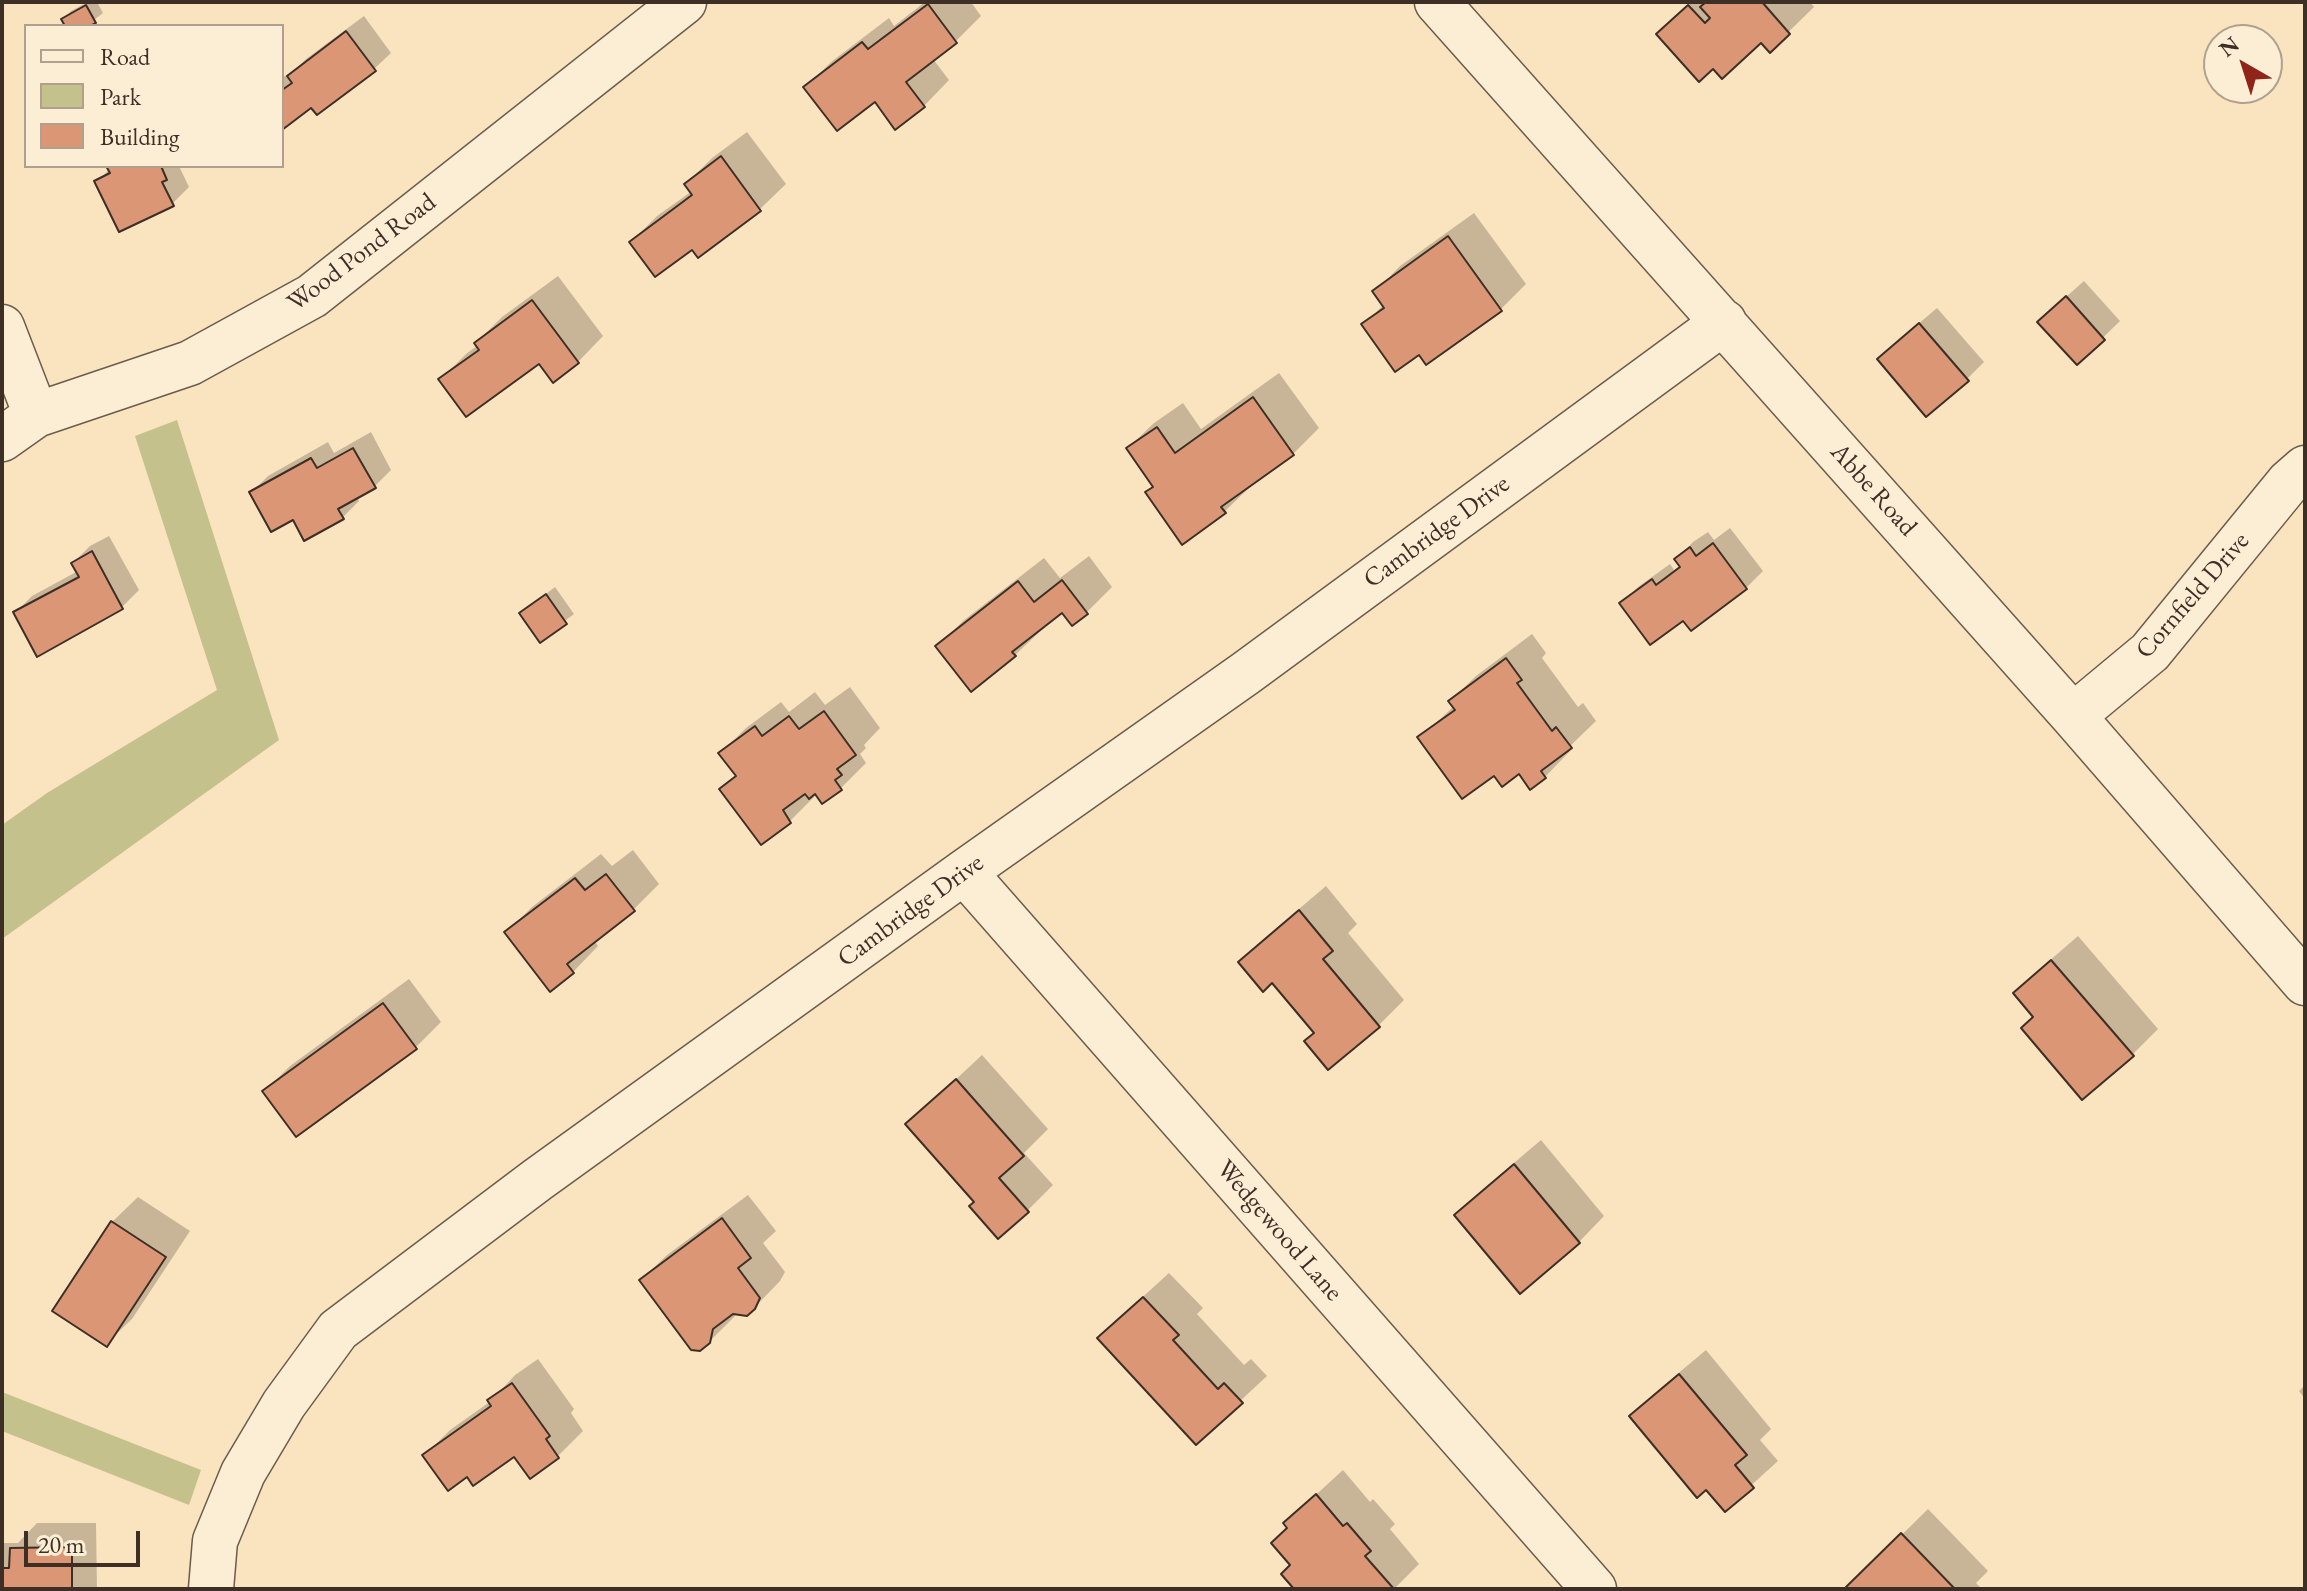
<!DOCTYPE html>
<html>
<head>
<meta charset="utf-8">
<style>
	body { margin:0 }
	#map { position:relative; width:2307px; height:1591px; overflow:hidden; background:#fae3bf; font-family:"EB Garamond",serif }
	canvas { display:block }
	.frame { position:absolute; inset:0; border:4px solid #3d2f26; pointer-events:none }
	.legend { position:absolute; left:24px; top:24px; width:260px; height:144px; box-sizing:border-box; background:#fcedd5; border:2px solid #b0a18f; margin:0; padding:10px 14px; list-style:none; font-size:24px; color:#3d2f26 }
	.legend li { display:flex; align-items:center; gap:16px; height:40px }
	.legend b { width:40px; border:2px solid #b0a18f }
	.north { position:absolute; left:2203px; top:24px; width:80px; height:80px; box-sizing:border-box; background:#fcedd5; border:2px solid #b0a18f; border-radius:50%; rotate:321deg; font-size:22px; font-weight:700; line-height:32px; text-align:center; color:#3d2f26 }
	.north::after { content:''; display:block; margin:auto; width:28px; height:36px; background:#8f2418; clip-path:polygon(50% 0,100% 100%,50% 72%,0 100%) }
	.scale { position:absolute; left:24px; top:1531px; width:116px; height:36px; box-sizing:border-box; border:4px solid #3d2f26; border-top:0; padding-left:10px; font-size:24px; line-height:28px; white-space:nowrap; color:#3d2f26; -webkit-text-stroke:6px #fcedd5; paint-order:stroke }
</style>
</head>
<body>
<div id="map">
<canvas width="2307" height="1591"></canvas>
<div class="frame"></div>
<ul class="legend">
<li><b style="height:10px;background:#fcedd5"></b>Road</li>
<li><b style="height:22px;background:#c5c18d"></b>Park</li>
<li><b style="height:22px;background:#db9675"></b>Building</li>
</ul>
<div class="north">N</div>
<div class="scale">20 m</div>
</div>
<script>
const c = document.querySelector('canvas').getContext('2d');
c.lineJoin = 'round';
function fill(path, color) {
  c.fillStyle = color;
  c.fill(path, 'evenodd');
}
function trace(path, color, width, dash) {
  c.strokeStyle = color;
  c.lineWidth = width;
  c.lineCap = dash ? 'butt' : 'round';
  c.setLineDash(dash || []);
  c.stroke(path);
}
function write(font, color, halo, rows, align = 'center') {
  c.font = font + ' "EB Garamond",serif';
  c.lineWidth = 8;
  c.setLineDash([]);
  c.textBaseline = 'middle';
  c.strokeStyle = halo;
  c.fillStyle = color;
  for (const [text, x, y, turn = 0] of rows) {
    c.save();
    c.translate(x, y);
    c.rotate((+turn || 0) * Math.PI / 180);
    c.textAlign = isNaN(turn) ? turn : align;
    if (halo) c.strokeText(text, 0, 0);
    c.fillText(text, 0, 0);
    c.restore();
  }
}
const green = new Path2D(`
	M 177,420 L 279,740 L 2,939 L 2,825 L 47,793 L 217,690 L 135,436 Z
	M 2,1392 L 201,1470 L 189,1505 L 2,1431 Z`);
const shadow = new Path2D(`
	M 88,2 L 97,2 L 103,13 L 86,26 L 67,26 L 63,19 L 71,11 Z
	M 925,2 L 971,2 L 981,16 L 956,41 L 933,59 L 949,80 L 924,106 L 875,100 L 806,87 L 831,62 L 889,18 L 894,26 Z
	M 1691,2 L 1810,2 L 1814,7 L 1770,50 L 1761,40 L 1713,66 L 1658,34 Z
	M 364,16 L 391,53 L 374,69 L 312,105 L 282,127 L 282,78 L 288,74 L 289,76 L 306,59 Z
	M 747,132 L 786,184 L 760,209 L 698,256 L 692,248 L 631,242 L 657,216 L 692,191 L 686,184 L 712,158 Z
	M 108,166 L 179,166 L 189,187 L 172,204 L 97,181 L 110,169 Z
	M 1474,213 L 1526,284 L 1501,309 L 1419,352 L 1364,325 L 1384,304 L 1375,292 L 1400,266 Z
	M 558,276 L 603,336 L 578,362 L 539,361 L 441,379 L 466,354 L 478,345 L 476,343 L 502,317 Z
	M 2084,281 L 2120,321 L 2077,363 L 2057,305 Z
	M 1937,308 L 1984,362 L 1967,379 L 1897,342 Z
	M 1279,373 L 1319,428 L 1293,454 L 1249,485 L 1250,487 L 1224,512 L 1148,492 L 1154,485 L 1128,448 L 1154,423 L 1183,403 L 1201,429 Z
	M 371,432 L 391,470 L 375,486 L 357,496 L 359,501 L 342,518 L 294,517 L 251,493 L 268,476 L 328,442 L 334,453 Z
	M 1730,528 L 1763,571 L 1746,588 L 1684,618 L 1621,604 L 1638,587 L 1670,564 L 1674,570 L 1681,565 L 1677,559 L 1693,542 L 1708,532 L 1714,540 Z
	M 109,536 L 139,590 L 122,607 L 38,654 L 15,613 L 32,596 L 78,571 L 73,563 L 90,546 Z
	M 1089,556 L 1112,587 L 1087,612 L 1072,624 L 1062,611 L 1015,655 L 972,689 L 938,646 L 963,621 L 1044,558 L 1060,578 Z
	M 555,587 L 574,614 L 540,640 L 521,613 Z
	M 1532,634 L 1546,653 L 1542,658 L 1578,707 L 1583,703 L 1596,721 L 1568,748 L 1570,751 L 1545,777 L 1519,771 L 1495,773 L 1420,738 L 1454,706 L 1450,701 L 1476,676 Z
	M 850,687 L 880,728 L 864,745 L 866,748 L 860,754 L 866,763 L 841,788 L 823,802 L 817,794 L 790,821 L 761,842 L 722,789 L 737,774 L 721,753 L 746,728 L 781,702 L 789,712 L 815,692 L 825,705 Z
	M 633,850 L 659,884 L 634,909 L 594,940 L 598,946 L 573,972 L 551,989 L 507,932 L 532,907 L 601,854 L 612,866 Z
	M 1326,886 L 1357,924 L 1348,933 L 1404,1000 L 1379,1025 L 1316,1032 L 1272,980 L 1241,962 L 1266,937 Z
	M 2078,936 L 2158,1029 L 2132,1055 L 2015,993 L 2041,968 Z
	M 409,979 L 441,1022 L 416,1047 L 265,1091 L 290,1066 Z
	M 982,1055 L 1048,1129 L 1024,1153 L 1053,1185 L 1027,1211 L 976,1201 L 908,1124 Z
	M 1541,1140 L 1604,1216 L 1579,1242 L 1456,1215 L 1482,1190 Z
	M 748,1195 L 776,1231 L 763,1243 L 785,1272 L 780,1281 L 754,1308 L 735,1312 L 735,1316 L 709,1342 L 641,1280 L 667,1255 Z
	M 138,1197 L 190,1231 L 132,1319 L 106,1344 L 112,1222 Z
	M 1169,1273 L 1203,1308 L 1197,1314 L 1244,1365 L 1251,1359 L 1267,1376 L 1196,1442 L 1125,1313 Z
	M 1706,1350 L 1771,1429 L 1760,1440 L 1778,1461 L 1725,1509 L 1706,1487 L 1632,1416 L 1657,1391 Z
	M 538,1359 L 574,1409 L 571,1413 L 583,1431 L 558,1456 L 530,1477 L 514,1454 L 467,1474 L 425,1455 L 450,1430 L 491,1401 L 515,1375 Z
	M 2305,1385 L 2305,1399 L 2299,1391 Z
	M 1343,1470 L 1370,1502 L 1373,1499 L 1395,1524 L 1390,1529 L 1419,1564 L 1394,1589 L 1297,1589 L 1289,1527 L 1285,1523 Z
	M 1928,1509 L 1988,1571 L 1976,1583 L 1982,1589 L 1851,1589 L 1849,1587 Z
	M 37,1523 L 96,1523 L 97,1589 L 2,1589 L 2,1543 L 18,1543 Z`);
const building = new Path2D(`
	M 1706,2 L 1762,2 L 1790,34 L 1770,53 L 1761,43 L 1722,79 L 1713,69 L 1699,82 L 1656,34 L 1688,5 L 1705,23 L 1710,18 L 1700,7 Z
	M 928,4 L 957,43 L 906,82 L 925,107 L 895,130 L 875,102 L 837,131 L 803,87 L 862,42 L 868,49 Z
	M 86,5 L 96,23 L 90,26 L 65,26 L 61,19 Z
	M 346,31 L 376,71 L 317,115 L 311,108 L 282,130 L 282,90 L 292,83 L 287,76 Z
	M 721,156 L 761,211 L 698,258 L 692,250 L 655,277 L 629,242 L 692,195 L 684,184 Z
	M 106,166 L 161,166 L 167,180 L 162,182 L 174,206 L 119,232 L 94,181 L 110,173 Z
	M 1448,236 L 1502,311 L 1426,365 L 1419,355 L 1395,372 L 1361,324 L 1384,308 L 1372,291 Z
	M 2066,296 L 2105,340 L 2077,365 L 2037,322 Z
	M 532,300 L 579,363 L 553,383 L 539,364 L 466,417 L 438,379 L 479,350 L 474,343 Z
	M 1919,323 L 1969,381 L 1926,417 L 1877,359 Z
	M 1253,397 L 1294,455 L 1221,507 L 1226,513 L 1182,545 L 1145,492 L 1153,487 L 1126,448 L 1157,427 L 1175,453 Z
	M 353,448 L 376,488 L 338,509 L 344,519 L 304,541 L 293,520 L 271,532 L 249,492 L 311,458 L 317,468 Z
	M 1713,543 L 1747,589 L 1691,631 L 1683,621 L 1650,645 L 1619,603 L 1652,579 L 1656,585 L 1680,567 L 1674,559 L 1690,547 L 1696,556 Z
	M 92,551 L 123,609 L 37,657 L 13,612 L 79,577 L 71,563 Z
	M 1062,580 L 1088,614 L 1072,626 L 1062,613 L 1012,652 L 1016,656 L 971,692 L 935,646 L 1018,581 L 1034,602 Z
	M 546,594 L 567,624 L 540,643 L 519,613 Z
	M 1506,658 L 1522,680 L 1517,683 L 1552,731 L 1556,727 L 1572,748 L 1541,771 L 1546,778 L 1530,790 L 1519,774 L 1502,787 L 1494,776 L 1462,799 L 1417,737 L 1455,710 L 1448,701 Z
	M 824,711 L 856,755 L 837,769 L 842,775 L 835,780 L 842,790 L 822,804 L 815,794 L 809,799 L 805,794 L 783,810 L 791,823 L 761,845 L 719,789 L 736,776 L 718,753 L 755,726 L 762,736 L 789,716 L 799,729 Z
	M 606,874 L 635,911 L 567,964 L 574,973 L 550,992 L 504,932 L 575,878 L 585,890 Z
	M 1299,910 L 1333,951 L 1323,959 L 1380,1027 L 1328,1070 L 1304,1041 L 1314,1033 L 1272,983 L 1263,992 L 1238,962 Z
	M 2051,960 L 2134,1056 L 2082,1100 L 2021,1028 L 2033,1017 L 2013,993 Z
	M 383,1003 L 417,1049 L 296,1137 L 262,1091 Z
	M 956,1079 L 1024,1156 L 999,1178 L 1029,1212 L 998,1239 L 969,1206 L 974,1202 L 905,1124 Z
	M 1514,1164 L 1580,1243 L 1520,1294 L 1454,1215 Z
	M 722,1218 L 751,1258 L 738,1268 L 760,1298 L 755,1309 L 747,1316 L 733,1314 L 713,1329 L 710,1343 L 700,1351 L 691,1350 L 639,1280 Z
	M 111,1221 L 166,1257 L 107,1347 L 52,1311 Z
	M 1143,1297 L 1179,1335 L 1173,1340 L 1218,1389 L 1224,1383 L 1243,1403 L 1196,1445 L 1097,1338 Z
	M 1679,1374 L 1747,1455 L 1735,1465 L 1754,1488 L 1725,1512 L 1706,1490 L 1697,1498 L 1629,1416 Z
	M 512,1383 L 550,1436 L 546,1439 L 559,1458 L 530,1479 L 514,1457 L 473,1486 L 467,1477 L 448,1491 L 422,1455 L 491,1406 L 487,1400 Z
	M 1316,1494 L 1343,1526 L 1347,1523 L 1371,1551 L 1365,1556 L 1394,1589 L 1294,1589 L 1281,1574 L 1290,1565 L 1271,1543 L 1287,1528 L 1283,1523 Z
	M 1901,1533 L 1955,1589 L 1848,1589 L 1846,1587 Z
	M 72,1547 L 72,1589 L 2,1589 L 2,1568 L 9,1568 L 10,1548 Z`);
const minor = new Path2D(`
	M 1437,2 L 2073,716 L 2305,983
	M 2,327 L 36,415
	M 2,439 L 36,415 L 190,363 L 312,296 L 684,2
	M 2073,716 L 2150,652 L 2289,482 L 2305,468
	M 964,872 L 1594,1589
	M 211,1589 L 215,1541 L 243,1473 L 284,1404 L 338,1330 L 537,1180 L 964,872 L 1246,673 L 1724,322`);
const streetNames = [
	["Wood Pond Road",362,253,-37],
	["Abbe Road",1873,490,48],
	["Cambridge Drive",1437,532,-36],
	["Cornfield Drive",2193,596,-49],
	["Cambridge Drive",911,911,-36],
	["Wedgewood Lane",1279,1231,49]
];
fill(green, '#c5c18d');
fill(shadow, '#0003');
fill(building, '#db9675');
trace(building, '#3d2f26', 2);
trace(minor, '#6c5c4c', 47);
trace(minor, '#fcedd5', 44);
write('26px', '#3d2f26', '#fcedd5', streetNames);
</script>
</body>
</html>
